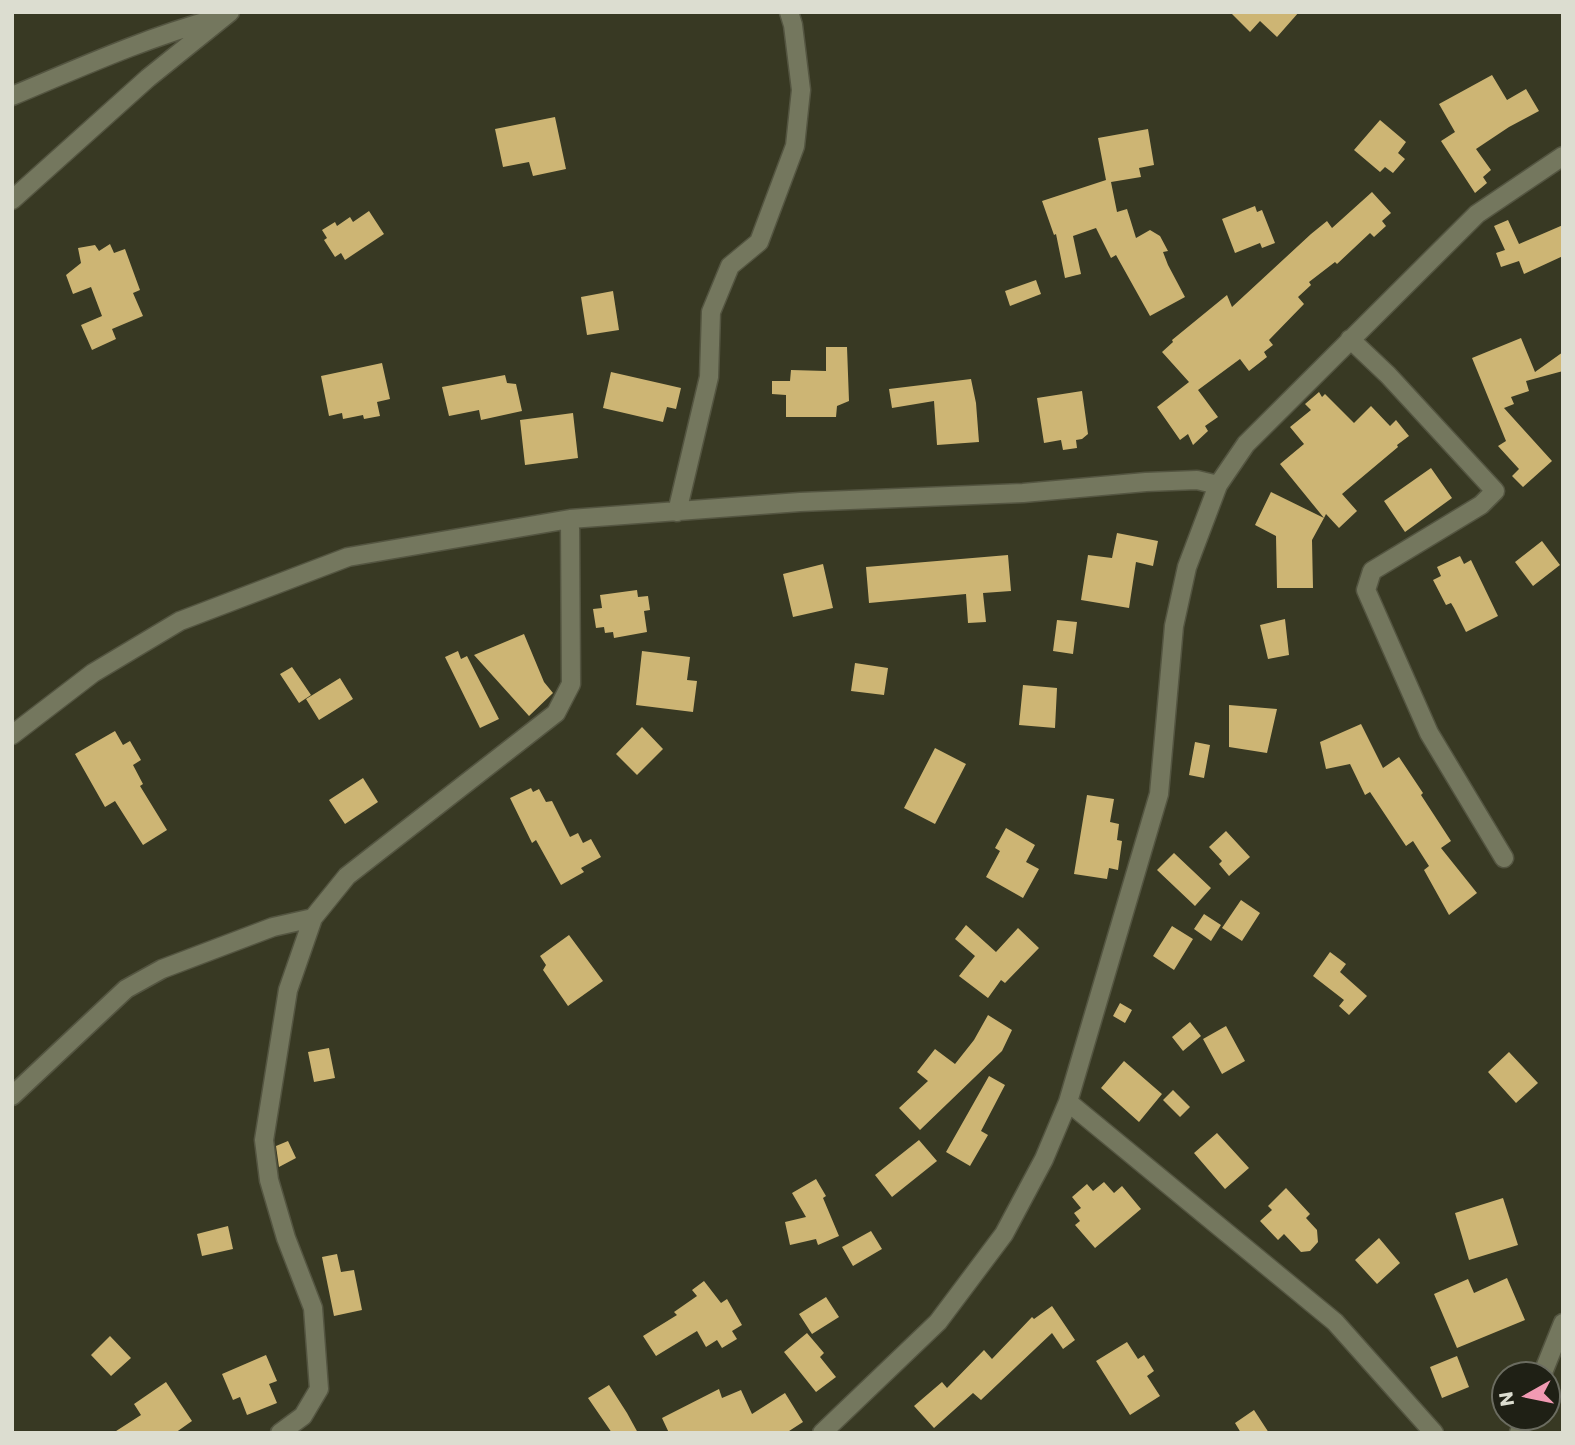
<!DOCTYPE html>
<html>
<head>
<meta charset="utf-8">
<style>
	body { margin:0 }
	#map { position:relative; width:1575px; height:1445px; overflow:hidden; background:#383923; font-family:Poppins,sans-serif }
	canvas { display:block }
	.frame { position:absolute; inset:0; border:14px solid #dcddd0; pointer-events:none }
	.north { position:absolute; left:1491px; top:1361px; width:70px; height:70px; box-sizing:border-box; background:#1f2015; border:2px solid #6b6c60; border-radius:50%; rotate:261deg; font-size:19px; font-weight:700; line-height:28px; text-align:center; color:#dcddd0 }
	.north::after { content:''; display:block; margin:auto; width:24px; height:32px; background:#f19ab3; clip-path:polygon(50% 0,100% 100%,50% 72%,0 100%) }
</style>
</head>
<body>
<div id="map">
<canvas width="1575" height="1445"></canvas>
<div class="frame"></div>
<div class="north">N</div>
</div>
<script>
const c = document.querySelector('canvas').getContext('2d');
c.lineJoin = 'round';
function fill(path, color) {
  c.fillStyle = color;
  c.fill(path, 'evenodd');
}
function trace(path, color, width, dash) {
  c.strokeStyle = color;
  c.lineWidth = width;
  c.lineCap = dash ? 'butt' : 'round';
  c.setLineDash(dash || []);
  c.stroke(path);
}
const building = new Path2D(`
	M 1230,12 L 1299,12 L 1277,37 L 1260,21 L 1250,32 Z
	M 1492,75 L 1507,100 L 1526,89 L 1539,111 L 1509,127 L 1476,149 L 1491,170 L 1483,177 L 1487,183 L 1475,193 L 1441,141 L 1455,132 L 1439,104 Z
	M 555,117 L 566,169 L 533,176 L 529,162 L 503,167 L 495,129 Z
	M 1380,120 L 1406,142 L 1398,153 L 1405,159 L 1393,173 L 1385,167 L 1380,172 L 1354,150 Z
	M 1148,129 L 1154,165 L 1139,168 L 1141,177 L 1111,182 L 1117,212 L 1127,209 L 1136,238 L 1150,230 L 1160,236 L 1168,251 L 1163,252 L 1168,265 L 1185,297 L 1150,316 L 1116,255 L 1111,258 L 1096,228 L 1073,236 L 1081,274 L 1065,278 L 1056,234 L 1054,235 L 1042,201 L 1106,180 L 1098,138 Z
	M 1372,192 L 1391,213 L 1382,221 L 1386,226 L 1374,237 L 1370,233 L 1337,264 L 1335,262 L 1309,282 L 1311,285 L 1298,297 L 1304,304 L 1269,340 L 1273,345 L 1264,352 L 1267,357 L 1249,371 L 1240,359 L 1198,390 L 1218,417 L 1205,426 L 1208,431 L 1193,445 L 1188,434 L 1180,440 L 1157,407 L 1189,382 L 1162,352 L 1173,342 L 1172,340 L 1227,295 L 1232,307 L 1311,234 L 1327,221 L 1332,228 Z
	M 1255,206 L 1257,212 L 1262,210 L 1275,243 L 1262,248 L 1260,243 L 1235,253 L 1222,219 Z
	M 369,211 L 384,234 L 345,260 L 341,253 L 335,257 L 324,240 L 327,238 L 322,230 L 335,222 L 337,226 L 350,217 L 353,222 Z
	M 1508,220 L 1519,244 L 1563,225 L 1563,256 L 1524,274 L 1519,261 L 1501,267 L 1496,253 L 1505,250 L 1494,226 Z
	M 110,244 L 114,253 L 125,249 L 140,290 L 133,293 L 143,316 L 112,329 L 116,339 L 92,350 L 81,325 L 102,316 L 91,287 L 73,294 L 66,275 L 81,263 L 78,248 L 95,245 L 99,251 Z
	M 1036,280 L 1041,294 L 1010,306 L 1005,291 Z
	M 613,291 L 619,330 L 587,335 L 581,297 Z
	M 1521,338 L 1535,372 L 1563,352 L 1563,371 L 1526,381 L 1529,391 L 1511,397 L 1514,404 L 1504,408 L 1552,461 L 1523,487 L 1512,476 L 1519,469 L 1498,446 L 1506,441 L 1472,358 Z
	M 826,347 L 847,347 L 849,401 L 837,406 L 836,417 L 786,417 L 786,395 L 772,394 L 772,381 L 790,381 L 791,370 L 826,371 Z
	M 382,363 L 390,399 L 377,402 L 380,416 L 364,419 L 363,415 L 343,419 L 342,413 L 329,416 L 321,376 Z
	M 611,372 L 681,388 L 676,409 L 667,407 L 663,422 L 603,408 Z
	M 505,375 L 507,383 L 516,384 L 522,411 L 481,420 L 479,410 L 449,416 L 442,387 Z
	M 971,379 L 976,403 L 979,442 L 937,445 L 934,401 L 892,408 L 889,389 Z
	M 1082,391 L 1088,434 L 1082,439 L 1076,440 L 1077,448 L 1063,450 L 1061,440 L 1044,443 L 1037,398 Z
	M 1319,392 L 1322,397 L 1325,394 L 1354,423 L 1371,406 L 1390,426 L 1396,420 L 1409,436 L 1397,445 L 1398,447 L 1342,494 L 1357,511 L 1339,528 L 1326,514 L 1324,518 L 1280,464 L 1304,444 L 1290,427 L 1311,410 L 1305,404 Z
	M 573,413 L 578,458 L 525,465 L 520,420 Z
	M 1431,468 L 1452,498 L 1405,532 L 1384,501 Z
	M 1271,492 L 1324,518 L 1312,540 L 1313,588 L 1277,588 L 1276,536 L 1255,525 Z
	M 1117,533 L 1158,541 L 1153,566 L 1136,562 L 1129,608 L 1081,600 L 1088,555 L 1112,558 Z
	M 1542,541 L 1560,565 L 1533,586 L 1515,562 Z
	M 1008,555 L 1011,591 L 983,593 L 986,622 L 968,623 L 966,594 L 869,603 L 866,567 Z
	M 1460,556 L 1464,564 L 1471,560 L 1498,616 L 1466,632 L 1454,608 L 1451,603 L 1446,605 L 1433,580 L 1441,576 L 1437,567 Z
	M 823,564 L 833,608 L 793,617 L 783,574 Z
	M 637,590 L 638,597 L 648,596 L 650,610 L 644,611 L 647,632 L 614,638 L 613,632 L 605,633 L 604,627 L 596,628 L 593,609 L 602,608 L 600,595 Z
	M 1285,619 L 1289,655 L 1268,659 L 1260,625 Z
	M 1057,620 L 1077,622 L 1073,654 L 1053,651 Z
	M 524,634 L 544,682 L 553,693 L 529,716 L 474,655 Z
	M 458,651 L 461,659 L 467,656 L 499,719 L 480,728 L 445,657 Z
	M 642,651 L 690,657 L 687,680 L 697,681 L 693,712 L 636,705 Z
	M 855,663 L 888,668 L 884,695 L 851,691 Z
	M 292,667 L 311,695 L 299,703 L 280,674 Z
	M 340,678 L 353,699 L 319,720 L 306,699 Z
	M 1023,685 L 1057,688 L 1055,728 L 1019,725 Z
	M 1229,705 L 1277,709 L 1267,753 L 1229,747 Z
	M 1361,724 L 1383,768 L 1399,757 L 1423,793 L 1421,795 L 1451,841 L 1441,848 L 1477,893 L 1449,915 L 1424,870 L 1429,866 L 1413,841 L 1406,846 L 1370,792 L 1365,795 L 1350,764 L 1326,769 L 1320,742 Z
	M 642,727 L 663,749 L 637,775 L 616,754 Z
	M 115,731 L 123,745 L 130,741 L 141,760 L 133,765 L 143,784 L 140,786 L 167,830 L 143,845 L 115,801 L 105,807 L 75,754 Z
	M 1195,742 L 1210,745 L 1204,778 L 1189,775 Z
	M 935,748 L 966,764 L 935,824 L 904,808 Z
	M 363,778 L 378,802 L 345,824 L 329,800 Z
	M 531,788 L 533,792 L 539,789 L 546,802 L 552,801 L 570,837 L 578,833 L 583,843 L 591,839 L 601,857 L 581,868 L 584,872 L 561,885 L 536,840 L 532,843 L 510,798 Z
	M 1087,795 L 1114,799 L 1110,822 L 1119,824 L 1117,840 L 1122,841 L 1118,870 L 1109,868 L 1107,879 L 1074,874 Z
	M 1006,828 L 1035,845 L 1026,862 L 1039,869 L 1023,898 L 986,877 L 1000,851 L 995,848 Z
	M 1226,831 L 1250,857 L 1229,876 L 1219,864 L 1222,861 L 1209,847 Z
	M 1174,853 L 1211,888 L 1195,906 L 1157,870 Z
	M 1241,900 L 1260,913 L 1242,941 L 1222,928 Z
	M 1204,914 L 1221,925 L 1211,941 L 1194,929 Z
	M 966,925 L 996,952 L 1018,928 L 1039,948 L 1005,983 L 1001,980 L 988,998 L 959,976 L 975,956 L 955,939 Z
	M 1172,926 L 1193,939 L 1174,970 L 1153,956 Z
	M 569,935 L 603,981 L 568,1006 L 543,970 L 546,965 L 540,956 Z
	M 1330,952 L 1346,964 L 1340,972 L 1367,996 L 1349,1015 L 1339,1006 L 1344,1000 L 1313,976 Z
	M 1120,1003 L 1132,1010 L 1125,1023 L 1113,1016 Z
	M 988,1015 L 1012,1030 L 1002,1051 L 920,1130 L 899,1108 L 928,1081 L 917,1072 L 935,1049 L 955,1064 L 974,1040 Z
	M 1190,1022 L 1201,1036 L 1183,1051 L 1172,1037 Z
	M 1226,1026 L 1245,1061 L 1222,1074 L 1203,1039 Z
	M 329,1048 L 335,1078 L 314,1082 L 308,1052 Z
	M 1509,1052 L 1538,1083 L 1516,1103 L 1488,1072 Z
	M 1124,1061 L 1162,1094 L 1139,1122 L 1101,1088 Z
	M 989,1076 L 1005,1085 L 981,1131 L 988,1135 L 970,1166 L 946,1152 Z
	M 1173,1090 L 1190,1107 L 1180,1117 L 1163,1100 Z
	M 1217,1133 L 1249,1168 L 1225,1189 L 1194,1153 Z
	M 919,1140 L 937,1161 L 892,1197 L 875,1175 Z
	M 288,1141 L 296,1158 L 279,1167 L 276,1146 Z
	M 816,1179 L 826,1196 L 823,1198 L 839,1236 L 818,1245 L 816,1239 L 790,1245 L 785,1222 L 806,1217 L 792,1193 Z
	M 1104,1182 L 1114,1193 L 1122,1186 L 1141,1209 L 1095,1248 L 1075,1225 L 1080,1221 L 1074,1213 L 1081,1208 L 1072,1197 L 1087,1184 L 1093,1191 Z
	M 1286,1188 L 1310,1214 L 1306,1218 L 1317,1230 L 1318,1242 L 1310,1251 L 1301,1252 L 1284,1234 L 1278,1240 L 1260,1221 L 1272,1210 L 1268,1206 Z
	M 1503,1198 L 1518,1245 L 1469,1260 L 1455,1213 Z
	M 228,1226 L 233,1249 L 202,1256 L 197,1234 Z
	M 871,1231 L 882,1249 L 853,1266 L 842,1247 Z
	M 1379,1238 L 1400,1263 L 1377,1284 L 1355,1260 Z
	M 337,1254 L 341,1272 L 354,1270 L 362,1310 L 334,1316 L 322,1257 Z
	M 1507,1278 L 1525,1320 L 1457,1348 L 1434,1294 L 1468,1279 L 1474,1293 Z
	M 704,1281 L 721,1303 L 727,1299 L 742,1325 L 732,1331 L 737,1339 L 722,1348 L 717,1340 L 706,1347 L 697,1331 L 656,1356 L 643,1336 L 677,1315 L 674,1312 L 697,1296 L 692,1290 Z
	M 826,1297 L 839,1317 L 812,1334 L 799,1314 Z
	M 1052,1306 L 1075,1340 L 1063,1349 L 1052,1333 L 981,1400 L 973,1393 L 934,1428 L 914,1406 L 942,1382 L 947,1388 L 984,1350 L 992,1359 L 1032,1317 L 1034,1319 Z
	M 807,1333 L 824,1353 L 820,1357 L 836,1377 L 816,1392 L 784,1352 Z
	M 110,1336 L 131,1358 L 111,1376 L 91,1355 Z
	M 1127,1342 L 1138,1359 L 1144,1355 L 1154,1371 L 1147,1376 L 1160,1396 L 1130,1415 L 1096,1361 Z
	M 266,1355 L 277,1381 L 269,1384 L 277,1403 L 247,1415 L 240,1397 L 233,1400 L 222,1374 Z
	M 1457,1356 L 1469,1387 L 1442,1398 L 1430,1367 Z
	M 166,1382 L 192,1421 L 175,1433 L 113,1433 L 141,1415 L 134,1404 Z
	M 609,1385 L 627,1413 L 638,1433 L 612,1433 L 588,1398 Z
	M 719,1389 L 722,1398 L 741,1390 L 752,1414 L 785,1393 L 803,1422 L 786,1433 L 669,1433 L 662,1418 Z
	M 1254,1410 L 1269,1433 L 1241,1433 L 1235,1423 Z`);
const minor = new Path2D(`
	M 12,96 C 79,68 145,38 215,19
	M 12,200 L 148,78 L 230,12
	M 1350,339 L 1388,375 L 1495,491 L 1481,505 L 1372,571 L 1366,590 L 1429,733 L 1504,858
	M 677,512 L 709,377 L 711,312 L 730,266 L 759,242 L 795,146 L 801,90 L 793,25 L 789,12
	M 12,735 L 93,673 L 180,621 L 348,557 L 570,519 L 800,502 L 1023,493 L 1146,482 L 1197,480 L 1218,485
	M 12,1096 L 126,989 L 162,969 L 273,927 L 313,918
	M 1068,1102 L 1335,1322 L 1434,1433
	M 1542,1375 L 1563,1323
	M 280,1433 L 303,1416 L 319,1389 L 313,1308 L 286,1238 L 269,1180 L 264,1140 L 288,990 L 313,918 L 347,876 L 556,713 L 571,684 L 570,519
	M 822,1433 L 938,1322 L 1004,1234 L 1044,1159 L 1068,1102 L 1159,794 L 1174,626 L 1187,567 L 1218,485 L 1246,444 L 1477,214 L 1563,156
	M 1519,1433 L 1525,1417`);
fill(building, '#cdb574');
trace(minor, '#545541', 21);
trace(minor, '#74775e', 18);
</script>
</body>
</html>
